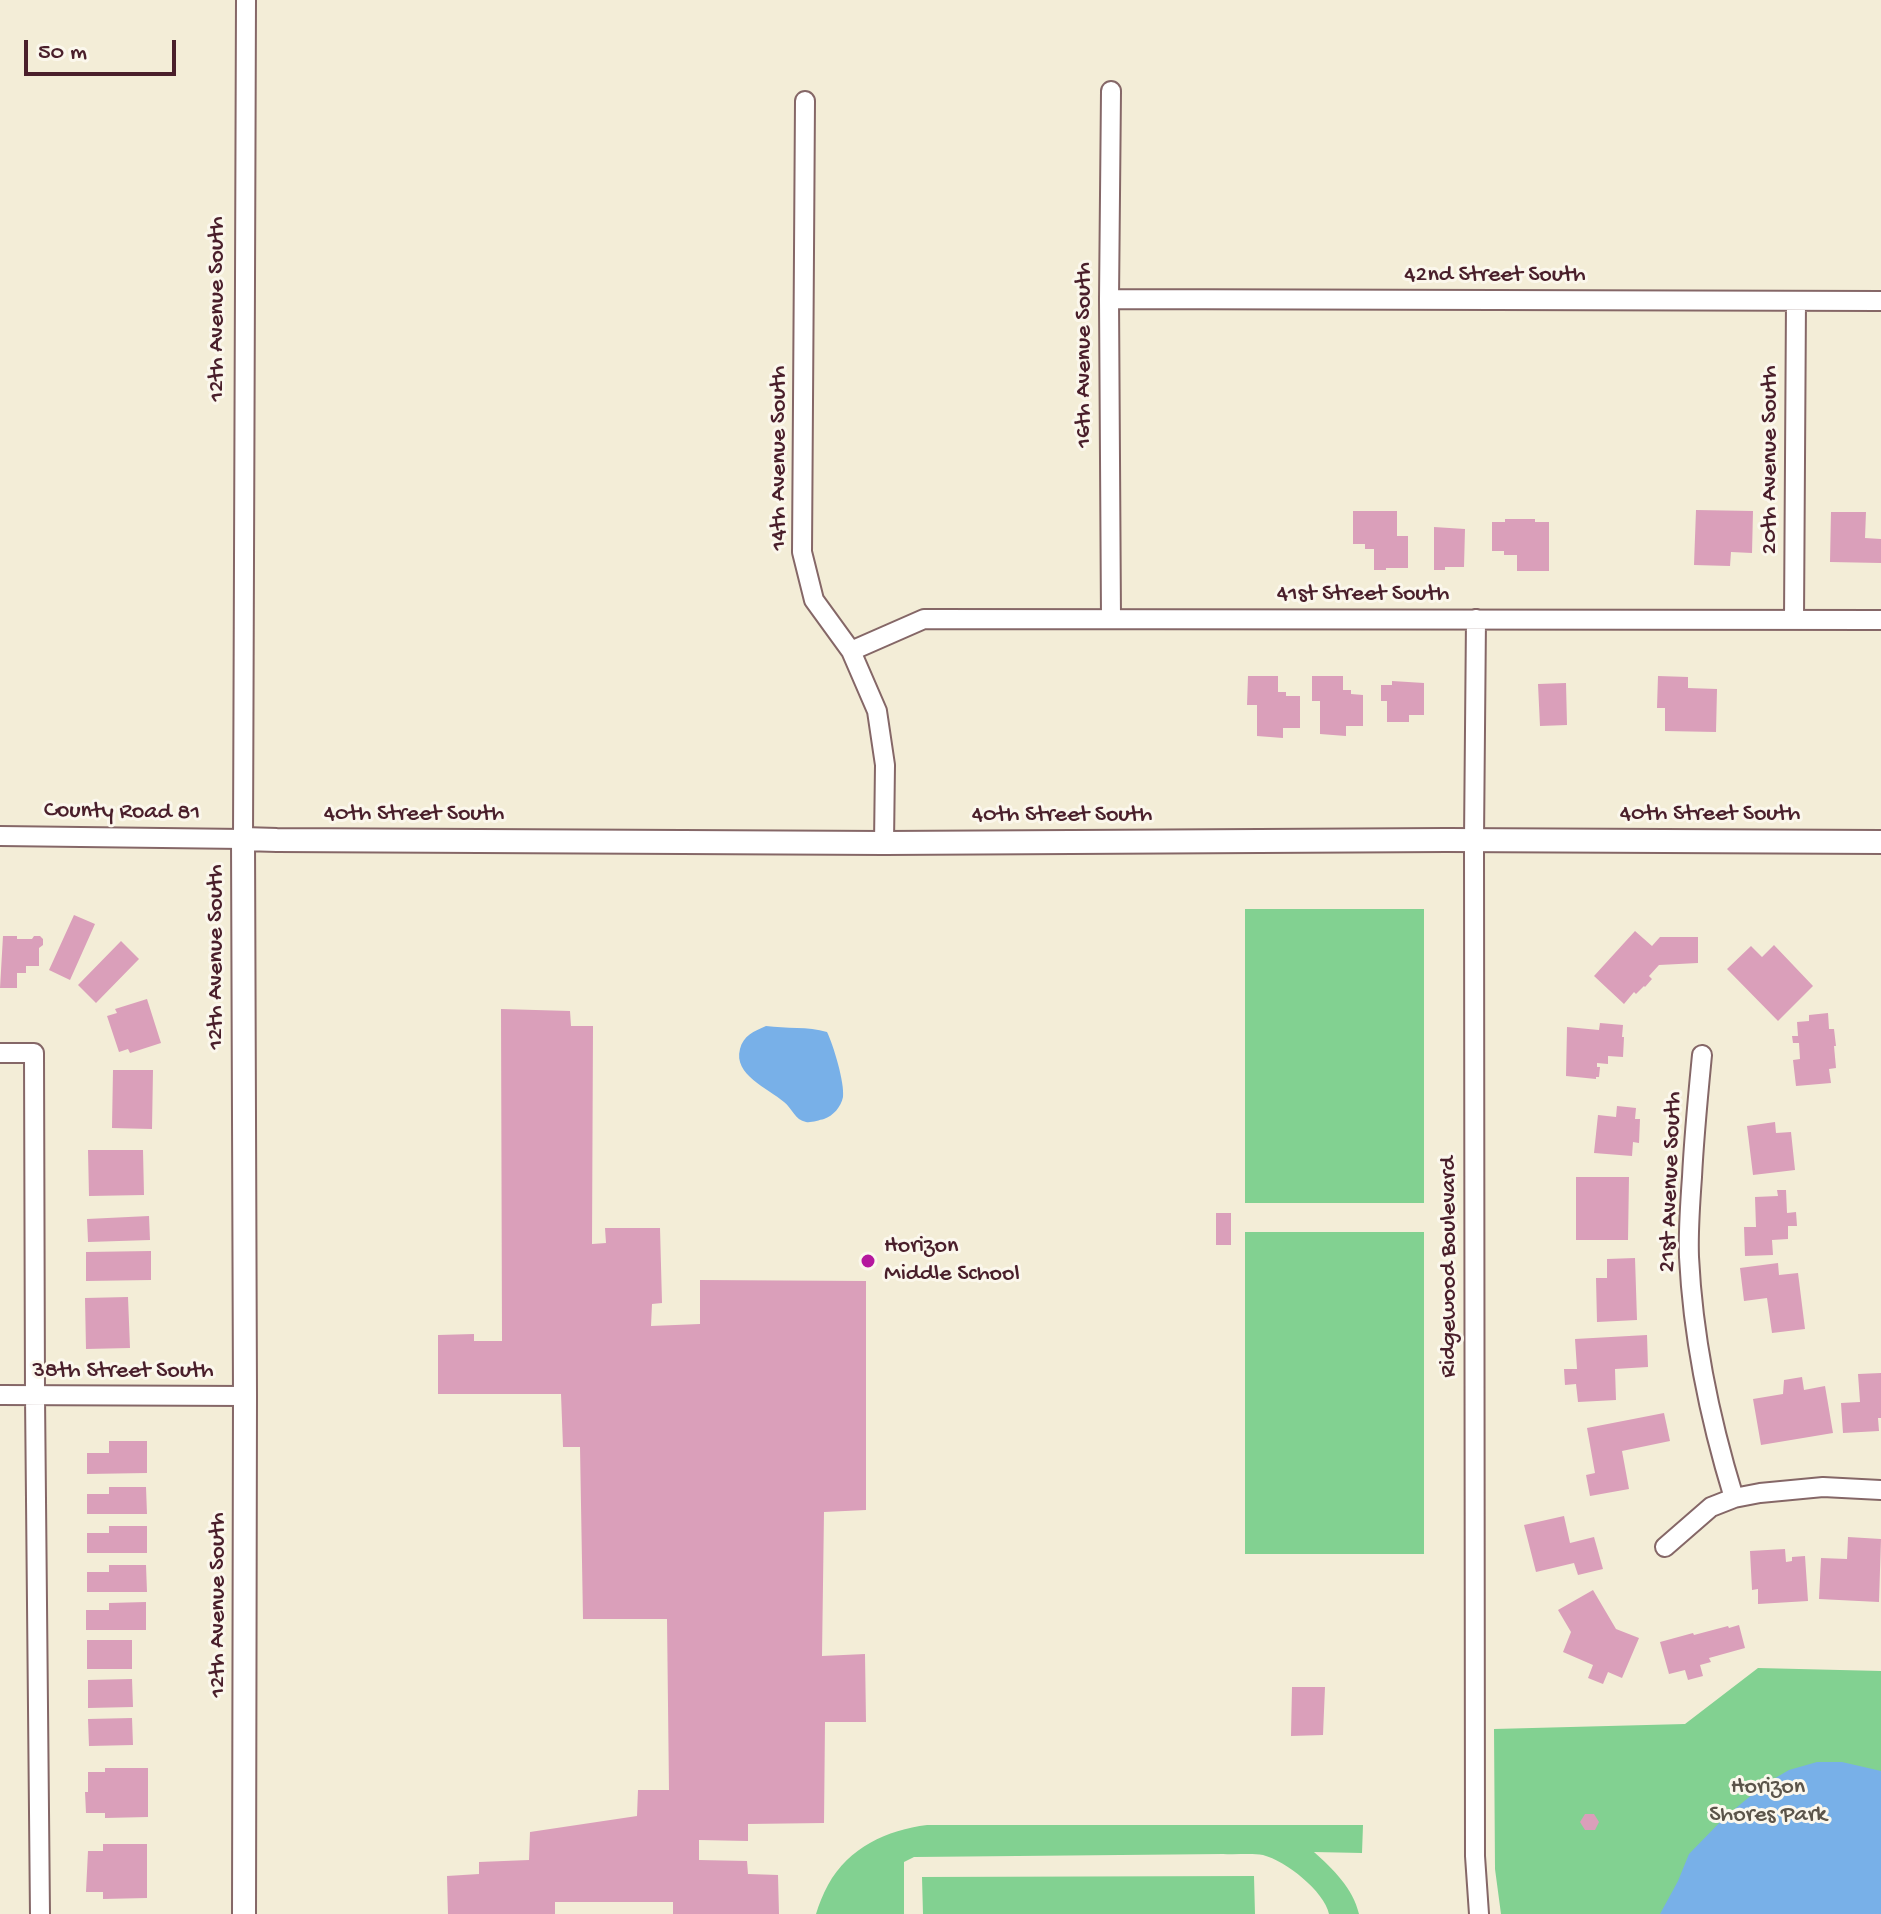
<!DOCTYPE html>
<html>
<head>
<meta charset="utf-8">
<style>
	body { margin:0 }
	#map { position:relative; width:1881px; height:1914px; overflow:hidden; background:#f3edd7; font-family:"Gochi Hand",sans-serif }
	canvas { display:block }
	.scale { position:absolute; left:24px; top:40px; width:152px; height:36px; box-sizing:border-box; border:4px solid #4a1f2b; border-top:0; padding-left:10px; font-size:24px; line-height:28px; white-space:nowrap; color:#4a1f2b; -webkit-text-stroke:6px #fbf7ec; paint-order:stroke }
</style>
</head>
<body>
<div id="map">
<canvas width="1881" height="1914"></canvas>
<div class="scale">50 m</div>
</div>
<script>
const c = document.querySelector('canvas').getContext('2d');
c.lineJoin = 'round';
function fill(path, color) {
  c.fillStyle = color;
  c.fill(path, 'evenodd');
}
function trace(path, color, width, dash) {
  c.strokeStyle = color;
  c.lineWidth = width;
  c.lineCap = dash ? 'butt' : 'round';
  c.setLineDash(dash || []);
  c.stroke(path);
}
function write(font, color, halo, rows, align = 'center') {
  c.font = font + ' "Gochi Hand",sans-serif';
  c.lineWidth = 6;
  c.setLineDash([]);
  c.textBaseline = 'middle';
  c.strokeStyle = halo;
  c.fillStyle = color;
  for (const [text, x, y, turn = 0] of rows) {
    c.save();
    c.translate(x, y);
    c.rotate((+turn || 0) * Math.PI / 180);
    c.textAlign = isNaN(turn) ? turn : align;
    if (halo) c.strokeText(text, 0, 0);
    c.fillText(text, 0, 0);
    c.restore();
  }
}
const green = new Path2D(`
	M 1245,909 L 1424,909 L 1424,1203 L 1245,1203 Z
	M 1245,1232 L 1424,1232 L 1424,1554 L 1245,1554 Z
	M 1758,1668 L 1881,1671 L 1881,1914 L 1501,1914 L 1495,1869 L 1494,1729 L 1685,1724 Z
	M 927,1825 L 1363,1825 L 1362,1853 L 1314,1852 C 1333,1869 1353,1888 1359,1914 L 1329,1914 C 1324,1891 1286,1861 1263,1855 C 1251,1853 1236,1855 1223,1854 L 914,1857 L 904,1862 L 904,1914 L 816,1914 C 819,1904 823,1894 828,1885 C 849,1847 887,1830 927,1825 Z
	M 1254,1876 L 1255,1914 L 923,1914 L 922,1877 Z`);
const water = new Path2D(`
	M 766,1026 C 786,1029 808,1026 827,1032 C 833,1044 845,1083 843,1097 C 841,1107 833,1116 824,1119 C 819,1120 811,1123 806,1122 C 795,1120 792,1108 784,1102 C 768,1088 733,1075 740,1049 C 743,1036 754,1031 766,1026 Z
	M 1817,1762 L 1842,1762 L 1881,1771 L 1881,1914 L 1660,1914 L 1678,1881 L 1689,1854 L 1725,1817 L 1765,1784 L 1789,1770 Z`);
const building = new Path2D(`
	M 1696,510 L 1753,511 L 1752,553 L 1731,552 L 1730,566 L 1694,565 Z
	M 1353,511 L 1397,511 L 1397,536 L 1408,536 L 1408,568 L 1386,568 L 1386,570 L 1374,570 L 1374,549 L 1365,549 L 1365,544 L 1353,544 Z
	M 1831,512 L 1866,512 L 1865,538 L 1881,539 L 1881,563 L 1830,562 Z
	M 1505,519 L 1535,519 L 1535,522 L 1549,522 L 1549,571 L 1517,571 L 1517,555 L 1504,555 L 1504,551 L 1492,551 L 1492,522 L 1505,522 Z
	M 1434,527 L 1465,529 L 1464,567 L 1445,567 L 1445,570 L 1434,570 Z
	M 1248,676 L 1278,676 L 1278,692 L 1286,692 L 1286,696 L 1300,696 L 1300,728 L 1283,728 L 1283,738 L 1257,736 L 1257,705 L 1247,705 Z
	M 1312,676 L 1343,676 L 1343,690 L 1351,690 L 1351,694 L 1363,695 L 1363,726 L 1346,726 L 1346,736 L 1320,734 L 1320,701 L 1312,701 Z
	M 1658,676 L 1688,677 L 1688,688 L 1717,689 L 1716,732 L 1665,731 L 1665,708 L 1657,708 Z
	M 1392,681 L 1424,683 L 1424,715 L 1409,715 L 1409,722 L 1387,722 L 1387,701 L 1381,701 L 1381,685 L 1392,685 Z
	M 1566,683 L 1567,725 L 1540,726 L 1538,684 Z
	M 74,915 L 95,924 L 70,980 L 49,970 Z
	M 1635,931 L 1652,946 L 1660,937 L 1698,937 L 1698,963 L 1659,965 L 1649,976 L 1652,979 L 1645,987 L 1644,986 L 1636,994 L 1634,992 L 1624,1004 L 1594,976 Z
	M 3,936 L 17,936 L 17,939 L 32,939 L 34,936 L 40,936 L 43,939 L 43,945 L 39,948 L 39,966 L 26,966 L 26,973 L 17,973 L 17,988 L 0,988 Z
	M 121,941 L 139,959 L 96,1003 L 78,985 Z
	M 1774,945 L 1813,986 L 1778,1021 L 1727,969 L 1751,946 L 1762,957 Z
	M 147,999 L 161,1043 L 130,1053 L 128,1049 L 119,1052 L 107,1016 L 117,1013 L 115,1009 Z
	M 501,1009 L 570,1011 L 571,1026 L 593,1026 L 592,1244 L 606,1243 L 605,1228 L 660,1228 L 662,1303 L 652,1304 L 651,1326 L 700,1324 L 700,1280 L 866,1281 L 866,1510 L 824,1512 L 822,1656 L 865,1654 L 866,1722 L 825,1722 L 824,1823 L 748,1824 L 748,1841 L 699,1840 L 699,1860 L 747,1861 L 748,1874 L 778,1875 L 779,1914 L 673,1914 L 673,1902 L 555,1902 L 555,1914 L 448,1914 L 447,1876 L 479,1874 L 479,1862 L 529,1860 L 530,1832 L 637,1816 L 638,1790 L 669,1790 L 667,1619 L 583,1619 L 580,1447 L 563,1447 L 561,1394 L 438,1394 L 438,1335 L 474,1334 L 474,1341 L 502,1341 Z
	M 1828,1013 L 1829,1029 L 1834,1029 L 1836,1046 L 1834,1046 L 1836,1068 L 1829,1069 L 1831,1083 L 1796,1086 L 1793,1060 L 1800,1059 L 1799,1043 L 1793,1043 L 1792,1036 L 1798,1036 L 1797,1022 L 1809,1021 L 1809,1015 Z
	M 1600,1023 L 1623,1025 L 1622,1037 L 1624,1037 L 1623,1057 L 1608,1056 L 1608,1064 L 1597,1063 L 1597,1067 L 1600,1067 L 1599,1077 L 1596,1077 L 1596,1079 L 1566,1076 L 1567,1027 L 1599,1030 Z
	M 113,1070 L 153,1070 L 152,1129 L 112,1128 Z
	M 1617,1106 L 1636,1108 L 1635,1119 L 1640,1119 L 1639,1143 L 1633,1142 L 1632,1156 L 1594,1153 L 1598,1115 L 1616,1117 Z
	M 1775,1122 L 1776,1133 L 1791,1132 L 1795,1170 L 1753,1175 L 1747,1126 Z
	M 88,1150 L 143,1150 L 144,1195 L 89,1196 Z
	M 1576,1177 L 1629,1177 L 1628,1240 L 1576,1240 Z
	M 1777,1190 L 1786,1190 L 1787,1213 L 1796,1212 L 1797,1226 L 1788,1226 L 1788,1239 L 1772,1240 L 1773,1255 L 1745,1256 L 1744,1227 L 1756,1227 L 1755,1197 L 1778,1196 Z
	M 1216,1213 L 1231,1213 L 1231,1245 L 1216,1245 Z
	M 149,1216 L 150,1240 L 88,1242 L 87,1219 Z
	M 151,1251 L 151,1280 L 86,1281 L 86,1252 Z
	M 1635,1258 L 1637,1320 L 1597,1322 L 1596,1278 L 1607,1278 L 1607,1259 Z
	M 1778,1263 L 1779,1275 L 1798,1273 L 1805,1329 L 1772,1333 L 1767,1298 L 1744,1301 L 1740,1268 Z
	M 128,1297 L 130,1348 L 86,1349 L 85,1298 Z
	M 1647,1335 L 1648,1367 L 1615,1369 L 1616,1400 L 1578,1402 L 1576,1384 L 1565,1385 L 1564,1369 L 1577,1369 L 1575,1339 Z
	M 1881,1373 L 1881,1418 L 1878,1418 L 1879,1431 L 1843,1433 L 1841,1403 L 1860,1402 L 1858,1374 Z
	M 1802,1377 L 1804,1390 L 1825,1386 L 1833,1433 L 1761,1445 L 1753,1399 L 1783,1394 L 1784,1380 Z
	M 1664,1413 L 1670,1441 L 1622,1451 L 1629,1489 L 1590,1496 L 1586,1475 L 1595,1473 L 1587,1428 Z
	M 109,1441 L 147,1441 L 147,1473 L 87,1474 L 87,1453 L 109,1453 Z
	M 109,1487 L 146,1487 L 147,1514 L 87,1514 L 87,1494 L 109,1494 Z
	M 1564,1516 L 1570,1543 L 1594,1537 L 1603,1569 L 1578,1575 L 1574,1563 L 1536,1572 L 1524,1525 Z
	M 109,1526 L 147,1526 L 147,1553 L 87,1553 L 87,1533 L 109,1533 Z
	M 1848,1537 L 1881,1539 L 1879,1602 L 1819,1599 L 1821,1558 L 1847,1559 Z
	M 1785,1549 L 1786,1562 L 1792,1561 L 1792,1557 L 1805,1556 L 1808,1601 L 1758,1604 L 1758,1589 L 1752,1590 L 1750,1551 Z
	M 109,1565 L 146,1565 L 147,1592 L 87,1592 L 87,1572 L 109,1572 Z
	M 1593,1590 L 1616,1629 L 1639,1638 L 1622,1678 L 1608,1672 L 1603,1684 L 1588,1678 L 1593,1665 L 1563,1652 L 1571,1632 L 1558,1610 Z
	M 146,1602 L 146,1630 L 86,1630 L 86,1610 L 109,1610 L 109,1603 Z
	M 1739,1625 L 1745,1648 L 1709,1658 L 1711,1662 L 1700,1665 L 1703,1676 L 1688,1680 L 1685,1670 L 1669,1674 L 1660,1642 L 1693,1633 L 1694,1635 L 1728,1626 L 1729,1628 Z
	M 87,1640 L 132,1640 L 132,1669 L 87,1669 Z
	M 132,1679 L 133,1707 L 88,1708 L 88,1680 Z
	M 1292,1687 L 1325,1687 L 1323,1735 L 1291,1736 Z
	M 132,1718 L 133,1745 L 89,1746 L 88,1719 Z
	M 105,1768 L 148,1768 L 148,1817 L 105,1818 L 105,1813 L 86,1813 L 85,1792 L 88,1792 L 88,1772 L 105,1772 Z
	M 1585,1814 L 1594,1814 L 1599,1822 L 1595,1830 L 1585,1830 L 1580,1822 Z
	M 103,1844 L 147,1844 L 147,1898 L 103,1899 L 103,1892 L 86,1892 L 88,1851 L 103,1851 Z`);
const minor = new Path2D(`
	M 805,101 L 802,552 L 814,600 L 851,651 L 877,711 L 885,765 L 884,843
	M 1109,299 L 1881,301
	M 1111,619 L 1109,299 L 1111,91
	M 1476,619 L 1474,840 L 1475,1856 L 1479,1914
	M 1794,619 L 1796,301
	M 851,651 L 924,619 L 1881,620
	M 0,836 L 243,839 L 246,0
	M 0,1053 L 34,1053 L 35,1396 L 40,1914
	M 1702,1055 C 1698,1096 1694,1136 1692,1177 C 1690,1204 1688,1231 1689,1257 C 1693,1338 1710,1420 1734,1498
	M 0,1395 L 245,1396
	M 1665,1547 L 1711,1507 L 1734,1498 L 1760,1493 L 1823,1487 L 1881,1490`);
const tertiary = new Path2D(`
	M 244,1914 L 245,1396 L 243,839 L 277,840 L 884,843 L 1447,840 L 1881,842`);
const markers = [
	[868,1261,8,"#b5179e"]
];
const streetNames = [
	["42nd Street South",1495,276],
	["12th Avenue South",218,309,-90],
	["16th Avenue South",1085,355,-90],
	["14th Avenue South",780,458,-90],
	["20th Avenue South",1771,460,-90],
	["41st Street South",1363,595],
	["County Road 81",122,813,1],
	["40th Street South",414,815],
	["40th Street South",1710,815],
	["40th Street South",1062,816],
	["12th Avenue South",217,957,-90],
	["21st Avenue South",1672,1182,-88],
	["Ridgewood Boulevard",1450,1267,-90],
	["38th Street South",123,1372],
	["12th Avenue South",219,1605,-90]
];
const poiNames = [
	["Horizon",884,1247],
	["Middle School",884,1275]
];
const parkNames = [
	["Horizon",1768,1788],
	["Shores Park",1768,1816]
];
fill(green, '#82d191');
fill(water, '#78b0e8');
fill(building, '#da9fba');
trace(minor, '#856767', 22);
trace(tertiary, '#856767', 26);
trace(minor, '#fff', 18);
trace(tertiary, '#fff', 22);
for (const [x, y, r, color] of markers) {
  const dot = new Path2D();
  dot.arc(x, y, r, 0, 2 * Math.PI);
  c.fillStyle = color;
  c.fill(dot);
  trace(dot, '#fbf7ec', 3);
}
write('24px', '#4a1f2b', '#fbf7ec', streetNames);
write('24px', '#4a1f2b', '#fbf7ec', poiNames, 'left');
write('24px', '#5b544a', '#fbf7ec', parkNames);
</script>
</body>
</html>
